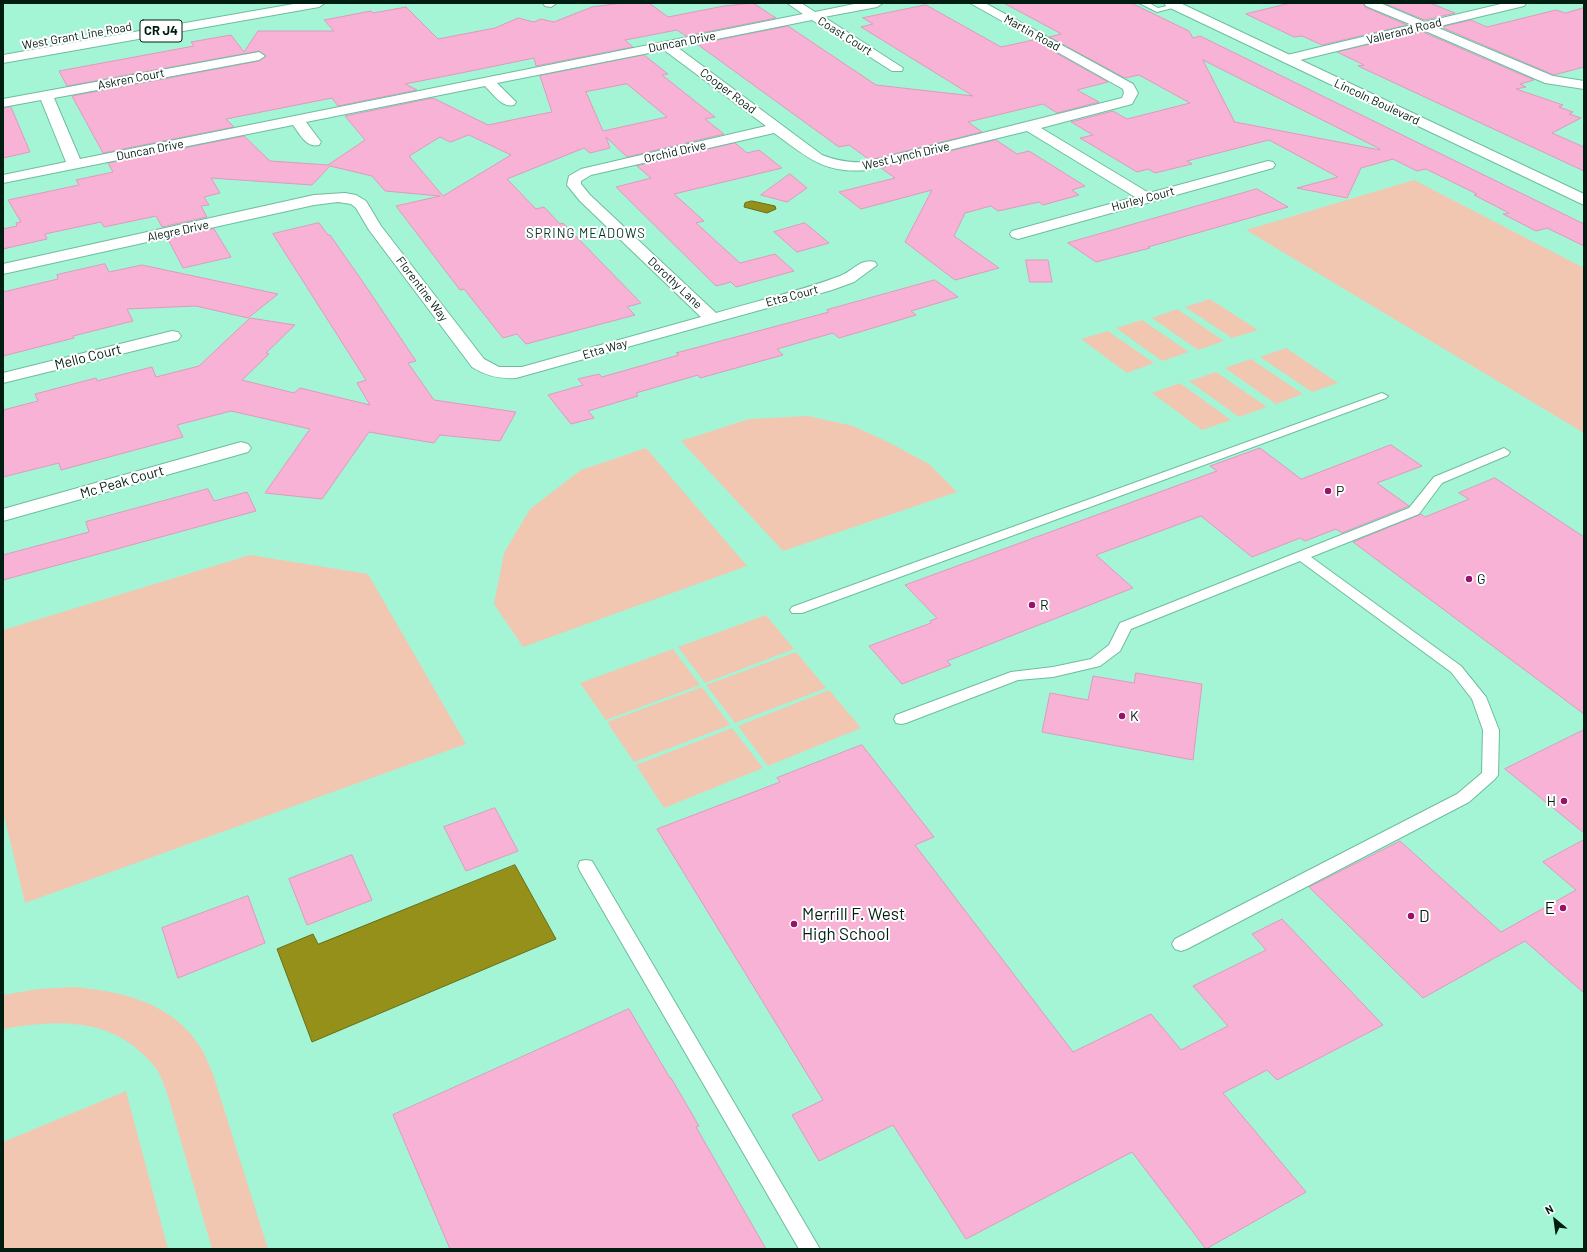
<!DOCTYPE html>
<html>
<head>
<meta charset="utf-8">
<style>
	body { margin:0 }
	#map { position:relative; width:1587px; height:1252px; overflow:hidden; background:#a4f5d5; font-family:Barlow,sans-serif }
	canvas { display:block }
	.frame { position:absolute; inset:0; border:4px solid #001d12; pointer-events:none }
	.north { position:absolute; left:1535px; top:1200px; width:40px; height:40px; -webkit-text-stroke:3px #fff; paint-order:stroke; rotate:331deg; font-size:11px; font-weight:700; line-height:16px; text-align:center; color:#001d12 }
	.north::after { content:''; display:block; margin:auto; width:14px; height:18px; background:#001d12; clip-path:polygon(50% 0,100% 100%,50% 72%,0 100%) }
</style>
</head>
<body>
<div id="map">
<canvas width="1587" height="1252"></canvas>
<div class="frame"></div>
<div class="north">N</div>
</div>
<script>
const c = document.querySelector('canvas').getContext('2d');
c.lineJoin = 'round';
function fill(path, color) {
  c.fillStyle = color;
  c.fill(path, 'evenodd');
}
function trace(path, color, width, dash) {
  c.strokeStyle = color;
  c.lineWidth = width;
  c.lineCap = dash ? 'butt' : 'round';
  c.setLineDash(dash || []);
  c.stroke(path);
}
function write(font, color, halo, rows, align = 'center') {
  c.font = font + ' Barlow,sans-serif';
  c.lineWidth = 4;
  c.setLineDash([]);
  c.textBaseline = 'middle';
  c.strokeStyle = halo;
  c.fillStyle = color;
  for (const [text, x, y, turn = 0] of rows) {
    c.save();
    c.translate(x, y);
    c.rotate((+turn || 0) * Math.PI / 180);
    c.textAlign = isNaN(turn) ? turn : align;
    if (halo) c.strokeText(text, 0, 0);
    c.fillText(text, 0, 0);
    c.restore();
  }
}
const green = new Path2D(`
	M 1414,180 L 1584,268 L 1584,433 L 1246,230 Z
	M 1210,299 L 1258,330 L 1232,338 L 1185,307 Z
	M 1177,309 L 1224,341 L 1198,350 L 1152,318 Z
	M 1142,320 L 1189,352 L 1162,361 L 1116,328 Z
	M 1108,331 L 1154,363 L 1127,373 L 1081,339 Z
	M 1286,348 L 1338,383 L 1312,392 L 1260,357 Z
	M 1251,359 L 1303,394 L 1276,404 L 1225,368 Z
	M 1216,372 L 1267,407 L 1239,417 L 1189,381 Z
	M 1180,383 L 1231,420 L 1202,430 L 1152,393 Z
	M 808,416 L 853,426 L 888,442 L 929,464 L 957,492 L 783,551 L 681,441 L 749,419 Z
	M 646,448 L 747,566 L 523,647 L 494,604 L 504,553 L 530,509 L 581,470 Z
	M 250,555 L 368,574 L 466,744 L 25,903 L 3,812 L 3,630 Z
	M 766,615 L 794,649 L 705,683 L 678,647 Z
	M 673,649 L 700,685 L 606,720 L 580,683 Z
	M 796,652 L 826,688 L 735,723 L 706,685 Z
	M 702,687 L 730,725 L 634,762 L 607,722 Z
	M 829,690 L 861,728 L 768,766 L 738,726 Z
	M 732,728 L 763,768 L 664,808 L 636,765 Z
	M 73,987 C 123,991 173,1003 201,1048 C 206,1056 209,1066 213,1074 L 268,1249 L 212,1249 L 167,1093 C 164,1086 162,1079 159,1073 C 153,1063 144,1055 136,1048 C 98,1017 48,1021 3,1029 L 3,995 L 38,989 Z
	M 126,1091 L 168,1249 L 3,1249 L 3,1142 Z`);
const water = new Path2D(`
	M 752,201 L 775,206 L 776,209 L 767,213 L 744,207 L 745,203 Z
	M 515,865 L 556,939 L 312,1042 L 277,949 L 313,934 L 318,944 Z`);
const building = new Path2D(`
	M 622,3 L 649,3 L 668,17 L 724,6 L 753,3 L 776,18 L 686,36 L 677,30 L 625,40 L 633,47 L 536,66 L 534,58 L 461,73 L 405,84 L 417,90 L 338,106 L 332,98 L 226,119 L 234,127 L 103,153 L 72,96 L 259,61 L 266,56 L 259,51 L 67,86 L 59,71 L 194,46 L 191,42 L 231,35 L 244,52 L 258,31 L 334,31 L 324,20 L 371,11 L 373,13 L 406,7 L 438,39 L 495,28 L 518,18 L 534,22 L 541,19 L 554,22 L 592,7 Z
	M 1004,3 L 1131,3 L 1189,31 L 1193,38 L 1200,36 L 1584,224 L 1584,246 L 1547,228 L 1536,231 L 1503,214 L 1509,213 L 1474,195 L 1477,194 L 1426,169 L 1417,171 L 1393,159 L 1361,168 L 1347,198 L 1297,188 L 1338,177 L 1269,140 L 1187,161 L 1192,164 L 1155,173 L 1148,169 L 1137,172 L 1080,138 L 1093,135 L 1071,122 L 1113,111 L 1127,119 L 1190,103 L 1139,75 L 1125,78 L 1049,37 L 1061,34 ZM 1203,60 L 1380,149 L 1380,150 L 1235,122 Z
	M 1291,3 L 1363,3 L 1365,7 L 1407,25 L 1322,45 L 1302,36 L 1294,37 L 1246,14 Z
	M 1384,3 L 1430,3 L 1455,13 L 1425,20 Z
	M 926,5 L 1001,47 L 1033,40 L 1108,82 L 1077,90 L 1099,102 L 1057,113 L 1043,104 L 968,122 L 982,132 L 870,160 L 849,145 L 839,147 L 697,44 L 788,26 L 876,85 L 973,96 L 861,27 L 873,24 L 863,18 Z
	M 1584,8 L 1584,67 L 1554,75 L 1441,27 L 1471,20 L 1487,27 L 1556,10 L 1565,13 Z
	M 1423,32 L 1534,80 L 1520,84 L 1526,87 L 1516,89 L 1563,105 L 1559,107 L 1573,112 L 1569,114 L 1581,118 L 1552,133 L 1584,147 L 1584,171 L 1358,66 L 1364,65 L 1337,52 Z
	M 644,55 L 668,74 L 662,75 L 715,117 L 705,119 L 724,134 L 627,157 L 606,137 L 610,148 L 590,153 L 584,148 L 507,179 L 536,209 L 544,207 L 560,224 L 563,223 L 641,303 L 627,307 L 635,315 L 526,344 L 517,334 L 503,338 L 464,289 L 460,290 L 396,206 L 440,196 L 385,191 L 372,176 L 330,166 L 312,185 L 211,178 L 220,193 L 204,197 L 209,205 L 201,206 L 207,217 L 162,227 L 156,216 L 104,227 L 101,222 L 45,234 L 47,239 L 3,249 L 3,229 L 17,226 L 16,223 L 21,222 L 8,200 L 79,185 L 76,180 L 113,172 L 108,163 L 244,136 L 270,161 L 328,165 L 365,140 L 345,116 L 433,98 L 488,125 L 526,117 L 552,112 L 540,76 ZM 627,84 L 667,117 L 603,131 L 586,92 ZM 469,135 L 511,155 L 443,196 L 409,156 L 440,137 L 450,142 Z
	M 11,107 L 30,152 L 3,158 L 3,108 Z
	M 996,140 L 1017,154 L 1029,151 L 1085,186 L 1072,190 L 1079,195 L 1043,205 L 1039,202 L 998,211 L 991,206 L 965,213 L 954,236 L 999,268 L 955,280 L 905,242 L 932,190 L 861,209 L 839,192 L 895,178 L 881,168 Z
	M 735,143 L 747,153 L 759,150 L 782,168 L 674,194 L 704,221 L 696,223 L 740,263 L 775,254 L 794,271 L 736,287 L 731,282 L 716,286 L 616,187 L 651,178 L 637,166 Z
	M 790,174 L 807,188 L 787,202 L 761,195 Z
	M 1257,189 L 1288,207 L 1148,247 L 1150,248 L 1096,262 L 1068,243 Z
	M 319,223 L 328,235 L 330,235 L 365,285 L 416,361 L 408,363 L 434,400 L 516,412 L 500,441 L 440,435 L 434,443 L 369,432 L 322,499 L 265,493 L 310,429 L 231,411 L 177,425 L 183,437 L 61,470 L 59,463 L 3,477 L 3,410 L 38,401 L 35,394 L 96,378 L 97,381 L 152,367 L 156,377 L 199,366 L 250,318 L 295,325 L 266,353 L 269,354 L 242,380 L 294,393 L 300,388 L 370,405 L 357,383 L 366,380 L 273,234 Z
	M 805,223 L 829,243 L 797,252 L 774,232 Z
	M 214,229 L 231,257 L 183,268 L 168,239 Z
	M 1026,260 L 1048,260 L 1052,282 L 1030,282 Z
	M 105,264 L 109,272 L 142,265 L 278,294 L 248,318 L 196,306 L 127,309 L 133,321 L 73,336 L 74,338 L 3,356 L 3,292 L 58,279 L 57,275 Z
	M 935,280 L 958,297 L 911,311 L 916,315 L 873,328 L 839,338 L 833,333 L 777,349 L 783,355 L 700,378 L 698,375 L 636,393 L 638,396 L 588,411 L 594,418 L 571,424 L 548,395 L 583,385 L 578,379 L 599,374 L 602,377 L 679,355 L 676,353 L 829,312 L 827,310 Z
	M 1391,445 L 1422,466 L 1377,483 L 1409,506 L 1342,533 L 1336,529 L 1305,541 L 1300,538 L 1252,557 L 1201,516 L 1096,555 L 1133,588 L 947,661 L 951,665 L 902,684 L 869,646 L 931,623 L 930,621 L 937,618 L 905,585 L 1217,471 L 1210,466 L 1260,448 L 1301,479 Z
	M 1495,478 L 1584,537 L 1584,714 L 1353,542 L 1421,514 L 1425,517 L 1469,499 L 1459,493 Z
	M 208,489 L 214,501 L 247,492 L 256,511 L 3,580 L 3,555 L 89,532 L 86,522 Z
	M 1136,673 L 1202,684 L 1193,760 L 1042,732 L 1050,693 L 1088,700 L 1093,676 L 1134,683 Z
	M 1584,730 L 1584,833 L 1505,769 Z
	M 862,745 L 934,837 L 915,845 L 1073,1052 L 1151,1014 L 1181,1050 L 1228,1026 L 1193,986 L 1266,950 L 1252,934 L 1282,919 L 1383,1025 L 1277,1080 L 1267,1070 L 1223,1093 L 1306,1192 L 1206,1249 L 1132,1152 L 966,1239 L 893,1125 L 819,1161 L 792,1115 L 823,1100 L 657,829 L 780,782 L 777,778 Z
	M 495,808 L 518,851 L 466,871 L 444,827 Z
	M 1584,840 L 1584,993 L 1525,941 L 1423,998 L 1309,887 L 1400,841 L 1501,932 L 1576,890 L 1543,862 Z
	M 352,855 L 372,900 L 307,925 L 289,879 Z
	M 248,896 L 265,943 L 178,978 L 162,928 Z
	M 629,1009 L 670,1078 L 671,1078 L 699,1126 L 696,1127 L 766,1249 L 450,1249 L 393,1115 Z`);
const service = new Path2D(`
	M 1139,3 L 1149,3 L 1158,8 L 1176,4 L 1180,6 L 1157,12 Z
	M 1382,393 L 1388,396 L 1386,398 L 802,613 L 792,613 L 790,610 L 792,607 Z
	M 1504,448 L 1510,452 L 1508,455 L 1442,483 L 1419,514 L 1311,557 L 1461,666 L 1486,697 L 1499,730 L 1498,775 L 1495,779 L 1469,802 L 1187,949 L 1181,951 L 1175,949 L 1172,944 L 1175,939 L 1457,794 L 1482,773 L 1483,730 L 1472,699 L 1451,672 L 1300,561 L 1131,629 L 1120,651 L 1100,666 L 1053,677 L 1018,680 L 906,723 L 901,724 L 896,723 L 894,719 L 896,715 L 1011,672 L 1053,667 L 1091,659 L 1109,645 L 1120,623 L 1409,508 L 1434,477 Z
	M 586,860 L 592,861 L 820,1249 L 799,1249 L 580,871 L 578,866 L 580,861 Z`);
const minor = new Path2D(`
	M 543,3 L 557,3 L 551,7 L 545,6 Z
	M 787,3 L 801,3 L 815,12 L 859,3 L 883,3 L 877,7 L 824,17 L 903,68 L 902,71 L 892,71 L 812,20 L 677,47 L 822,155 C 837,161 851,163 867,162 L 1122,98 L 1124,93 L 1123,89 L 970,3 L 985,3 L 1133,84 L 1138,93 L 1132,104 L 1041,128 L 1149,193 L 1268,161 L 1273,162 L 1275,165 L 1273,168 L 1018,239 L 1012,237 L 1010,234 L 1012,231 L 1135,197 L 1027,131 L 867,170 C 824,174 807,157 774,133 L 591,175 L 581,181 L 581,184 L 590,195 L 716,313 C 757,301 800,291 840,276 C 852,272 860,258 875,262 L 877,265 L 854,282 L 832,290 L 516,378 C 499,379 486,376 472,367 L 369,230 L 356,208 L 351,204 L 338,202 L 314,205 L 3,274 L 3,264 L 314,195 L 345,193 L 356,195 L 366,201 L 381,226 L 484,359 L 499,367 L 522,367 L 701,317 L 580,201 L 567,185 L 569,176 L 581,169 L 766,126 L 664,50 L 497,83 L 516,102 L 514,105 C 502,108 493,94 485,86 L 306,122 L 321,142 L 319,145 C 306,148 300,134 293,125 L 3,183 L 3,175 L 66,162 L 41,100 L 3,107 L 3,99 L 259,52 L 265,56 L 259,60 L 54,98 L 80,159 L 803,14 Z
	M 1364,3 L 1380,3 L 1425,22 L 1505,3 L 1526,3 L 1524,6 L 1436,27 L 1553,76 L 1584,81 L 1584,89 L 1545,83 L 1423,30 L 1288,63 L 1283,62 L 1282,59 L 1283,56 L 1412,25 L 1366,6 Z
	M 172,331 L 178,332 L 181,336 L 178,340 L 3,383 L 3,373 Z
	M 241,442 L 248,444 L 251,448 L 248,452 L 3,521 L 3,509 Z`);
const tertiary = new Path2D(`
	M 1164,3 L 1180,3 L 1584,194 L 1584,205 L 1166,6 Z`);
const primary = new Path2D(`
	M 299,3 L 325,3 L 319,7 L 3,63 L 3,55 Z`);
const markers = [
	[1328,491,4,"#971369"],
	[1469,579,4,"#971369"],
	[1032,605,4,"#971369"],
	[1122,716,4,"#971369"],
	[1564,801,4,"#971369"],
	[1563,908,4,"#971369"],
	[1411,916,4,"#971369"],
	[794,924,4,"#971369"]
];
const farStreetnames = [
	["Vallerand Road",1404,31,-14],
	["Martin Road",1032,33,29],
	["West Grant Line Road",77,36,-10],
	["Coast Court",845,36,32],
	["Duncan Drive",682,42,-11],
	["Askren Court",131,79,-11],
	["Cooper Road",728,91,37],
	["Lincoln Boulevard",1377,102,25],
	["Duncan Drive",150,150,-11],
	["Orchid Drive",675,152,-13],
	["West Lynch Drive",906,156,-13],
	["Hurley Court",1143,199,-15],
	["Alegre Drive",178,231,-12],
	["Dorothy Lane",675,283,43],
	["Florentine Way",422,289,53],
	["Etta Court",792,296,-15],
	["Etta Way",605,349,-16]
];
const shields = [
	[161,31,42]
];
const shieldNames = [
	["CR J4",161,31]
];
const farNeighbourhoodnames = [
	["SPRING MEADOWS",586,234]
];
const streetNames = [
	["Mello Court",88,357,-14],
	["Mc Peak Court",122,482,-16]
];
const poiNames = [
	["P",1336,491],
	["G",1477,579],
	["R",1040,605],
	["K",1130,716],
	["H",1556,801,"right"]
];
const nearPoinames = [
	["E",1555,908,"right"],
	["Merrill F. West",802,914],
	["High School",802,934],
	["D",1419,916]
];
fill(green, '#f1c7b2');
fill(water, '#949019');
trace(water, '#686e17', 1);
fill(building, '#f8b2d5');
trace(building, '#de9abd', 1);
trace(service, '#6dbd9f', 2);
trace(minor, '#6dbd9f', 2);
trace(tertiary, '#6dbd9f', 2);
trace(primary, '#6dbd9f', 2);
fill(service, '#fff');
fill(minor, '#fff');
fill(tertiary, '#fff');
fill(primary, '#fff');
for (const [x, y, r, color] of markers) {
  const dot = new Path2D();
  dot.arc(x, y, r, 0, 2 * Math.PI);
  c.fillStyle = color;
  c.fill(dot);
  trace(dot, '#fff', 1.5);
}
write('12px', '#001d12', '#fff', farStreetnames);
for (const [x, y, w] of shields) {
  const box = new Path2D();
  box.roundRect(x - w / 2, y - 11, w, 22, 3);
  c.fillStyle = '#fff';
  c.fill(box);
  trace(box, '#001d12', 1);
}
write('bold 13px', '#001d12', null, shieldNames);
c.letterSpacing = '1px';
write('13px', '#073627', '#fff', farNeighbourhoodnames);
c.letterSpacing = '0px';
write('14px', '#001d12', '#fff', streetNames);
write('14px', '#001d12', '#fff', poiNames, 'left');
write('17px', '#001d12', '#fff', nearPoinames, 'left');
</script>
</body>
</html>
